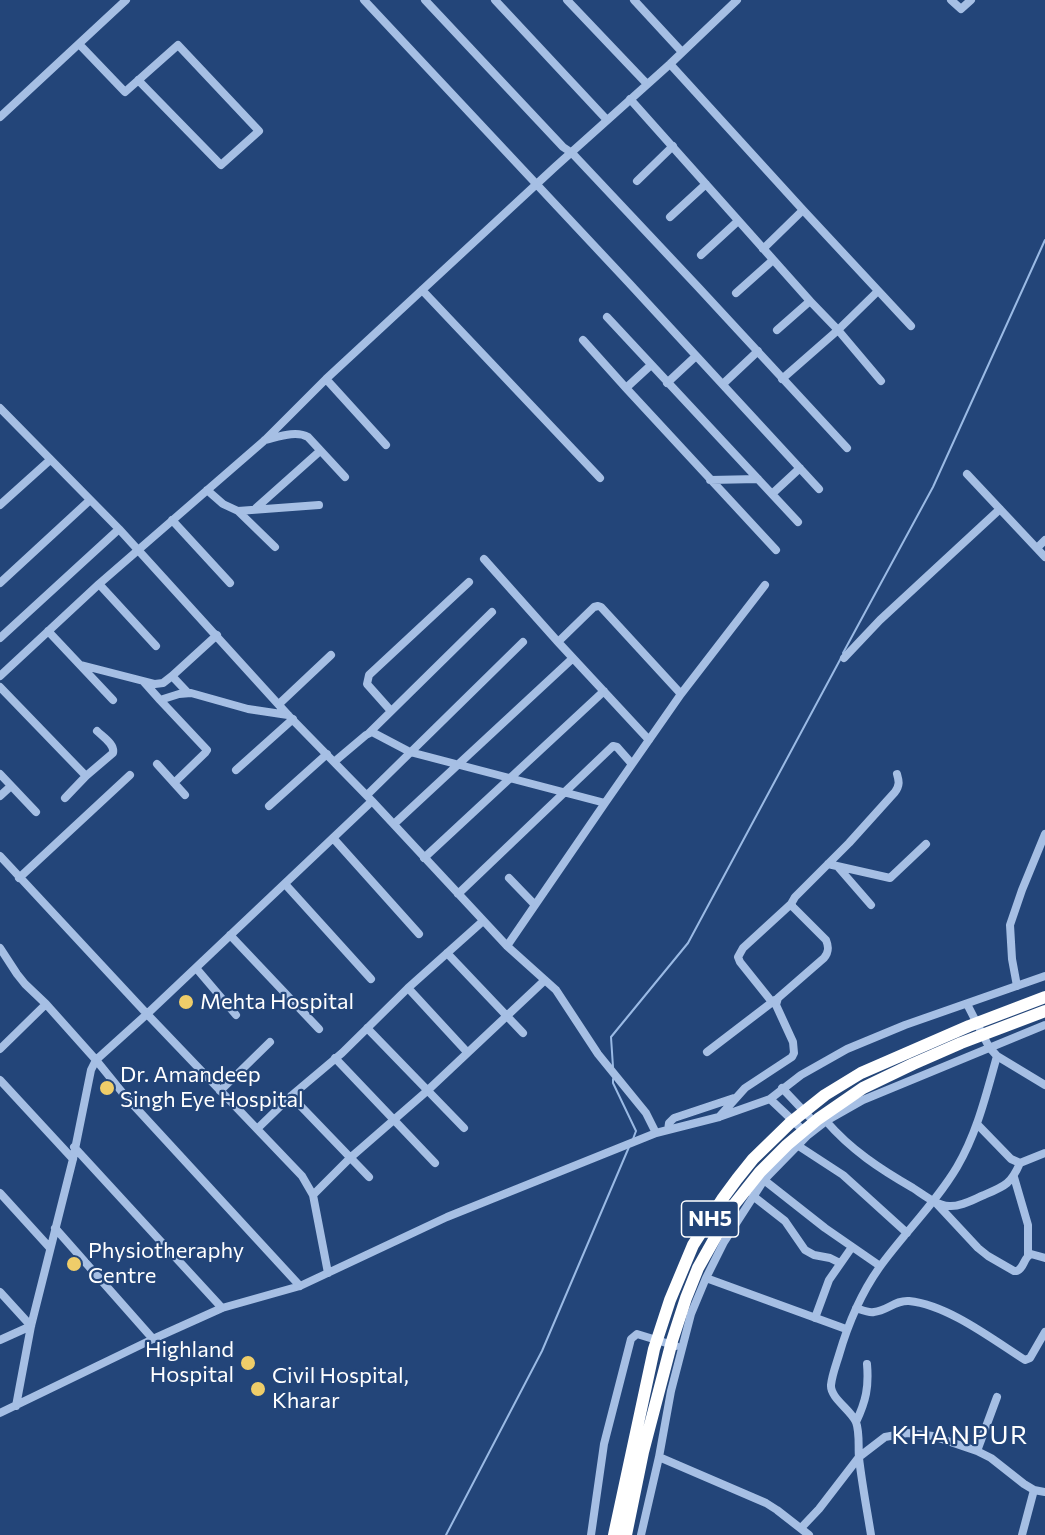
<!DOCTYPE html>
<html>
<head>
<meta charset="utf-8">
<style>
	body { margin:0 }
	canvas { display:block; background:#234579 }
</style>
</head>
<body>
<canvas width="1045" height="1535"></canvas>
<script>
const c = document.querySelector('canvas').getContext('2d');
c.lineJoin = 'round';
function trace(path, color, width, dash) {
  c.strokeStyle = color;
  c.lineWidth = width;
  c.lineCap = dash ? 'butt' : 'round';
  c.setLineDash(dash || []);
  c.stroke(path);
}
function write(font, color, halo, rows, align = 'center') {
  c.font = font + ' Commissioner,sans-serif';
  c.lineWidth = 4.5;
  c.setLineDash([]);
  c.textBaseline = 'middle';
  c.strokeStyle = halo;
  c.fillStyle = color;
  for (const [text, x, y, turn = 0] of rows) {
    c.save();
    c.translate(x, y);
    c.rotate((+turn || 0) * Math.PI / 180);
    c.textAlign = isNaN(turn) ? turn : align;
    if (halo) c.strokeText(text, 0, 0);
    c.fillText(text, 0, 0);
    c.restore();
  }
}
const stream = new Path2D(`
	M 843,653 L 933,487 L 1045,240
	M 613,1067 L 611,1037 L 688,943 L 841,658
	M 613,1079 L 613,1083 L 636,1131 L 633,1139
	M 446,1535 L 542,1351 L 629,1147`);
const minor = new Path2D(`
	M 364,0 L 629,283 L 819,489
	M 425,0 L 563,147 L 572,153 L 699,288 L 847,448
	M 495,0 L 607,120
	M 567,0 L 647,84
	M 634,0 L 682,52
	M 951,0 L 961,9 L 971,0
	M 79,44 L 125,92 L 178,45 L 259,131 L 221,165 L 138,80
	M 670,64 L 803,210 L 911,326
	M 630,99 L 810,301 L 838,330 L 881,381
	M 0,117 L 126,0
	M 637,181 L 673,146
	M 670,217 L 706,184
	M 763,249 L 803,210
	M 701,255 L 738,221
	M 422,290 L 600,478
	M 736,293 L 773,260
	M 607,317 L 798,522
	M 777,330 L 810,301
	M 583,340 L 626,388 L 776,550
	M 326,379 L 386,445
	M 782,379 L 838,330 L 878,291
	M 667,383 L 696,356
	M 723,384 L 758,351
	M 626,388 L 651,365
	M 0,408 L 119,529 L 288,715 L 372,801 L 507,946 L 556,990 L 598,1054 L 646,1113 L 656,1133
	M 265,440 C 278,437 296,430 308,437 L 345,477
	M 967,474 L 1045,557
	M 710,480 L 758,479
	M 207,490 L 223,504 L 238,511 L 319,505
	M 772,494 L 800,468
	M 0,505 L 50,460
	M 256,508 L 320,451
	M 238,511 L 275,547
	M 172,520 L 230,583
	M 1037,548 L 1045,540
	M 484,559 L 558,642 L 649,740
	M 0,583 L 90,500
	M 99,584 L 156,646
	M 48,631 L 113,700
	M 0,638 L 119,529
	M 558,642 L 594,607 L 598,606 L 601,607 L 681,694
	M 844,658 L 880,620 L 1000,509
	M 81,665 L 155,684 L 163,683 L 172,676
	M 0,676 L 99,584 L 265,440 L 326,379 L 555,167 L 670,64 L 737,0
	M 144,682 L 160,700
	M 0,687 L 86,776
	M 188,693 L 172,676 L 217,635
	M 279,704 L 331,655
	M 391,711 L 367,684 L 369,675 L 469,582
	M 369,733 L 492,612
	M 334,762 L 366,735 L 372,732 L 410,752 L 605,803 L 507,946
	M 157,764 L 185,795
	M 236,770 L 293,719
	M 0,774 L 36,812
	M 174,783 L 205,753 L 207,750 L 160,700 L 179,694 L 191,693 L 248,709 L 288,715
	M 367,795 L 523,642
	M 0,796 L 11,786
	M 65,798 L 86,776 L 113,753 C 115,744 103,737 97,731
	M 605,803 L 681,694 L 765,585
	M 269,806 L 327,754
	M 394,824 L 573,658
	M 333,838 L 419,934
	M 0,856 L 147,1014 L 302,1176 L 313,1195 L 328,1273
	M 424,858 L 604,691
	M 828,864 L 890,878 L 926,844
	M 838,867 L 871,905
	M 19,878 L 130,775
	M 509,878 L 535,905
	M 285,884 L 371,979
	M 458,894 L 613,746 L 617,747 L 632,764
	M 230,935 L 319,1029
	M 0,948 L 17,974 L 25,984 L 46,1004 L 96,1060 L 126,1097 L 300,1286
	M 447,953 L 523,1033
	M 196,968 L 236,1015
	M 1017,986 L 1012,959 L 1010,925 L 1022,890 L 1045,834
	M 408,988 L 467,1052
	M 772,1002 L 740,962 L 738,957 L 743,948 L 791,904
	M 967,1004 L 989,1047 L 997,1056 L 1045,1085
	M 367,1028 L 464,1128
	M 0,1049 L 46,1004
	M 707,1052 L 775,1000
	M 335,1058 L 435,1163
	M 0,1080 L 73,1159
	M 782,1088 L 817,1125
	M 220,1091 L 270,1042
	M 291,1096 L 369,1177
	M 770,1099 L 806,1133
	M 719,1117 L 745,1088 L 792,1057 L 794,1053 L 793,1042 L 776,1005 L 778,998 L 824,958 C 829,952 829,947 826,940 L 793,907 L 791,904 L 795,897 L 849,843 L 895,792 C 900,785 899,781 897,774
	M 826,1121 C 851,1150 880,1169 913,1188 C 924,1195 936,1205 949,1206 C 961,1207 974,1199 984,1195 C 1005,1186 1011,1184 1020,1163
	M 978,1125 L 1011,1159 L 1020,1163 L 1045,1153
	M 257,1129 L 291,1096 L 342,1053 L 408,988 L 483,921
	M 668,1130 L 669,1123 L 674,1118 L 734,1098
	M 797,1145 L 843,1175 L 907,1233
	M 74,1147 L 222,1308
	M 1014,1177 L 1028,1225 L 1028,1255
	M 764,1180 L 825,1228 L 880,1266
	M 0,1193 L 50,1248
	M 313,1195 L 350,1158 L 427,1091 L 545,980
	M 753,1196 L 785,1221 L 805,1250 L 814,1255 L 830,1258 L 840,1263
	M 937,1204 L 978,1248 L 988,1256 L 1014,1271 L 1017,1271 C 1025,1267 1023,1258 1031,1254 L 1045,1258
	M 55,1228 L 153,1339
	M 706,1278 L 846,1329
	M 0,1292 L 31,1326 L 0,1340
	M 856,1308 C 862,1310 868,1313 874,1312 C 887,1311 895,1300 909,1301 C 948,1305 992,1339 1025,1360 L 1030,1358 L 1045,1332
	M 815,1318 L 829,1280 L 852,1247
	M 16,1406 L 31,1326 L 73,1159 L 91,1070 L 96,1060 L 147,1014 L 372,801
	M 0,1413 L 153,1339 L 222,1308 L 300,1286 L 447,1217 L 656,1133 L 719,1117 L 770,1099 L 801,1075 L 847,1049 L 905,1025 L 1045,976
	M 856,1422 C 866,1401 869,1387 867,1364
	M 977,1451 L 997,1397
	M 659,1457 L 766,1503 L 777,1510 L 809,1535
	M 801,1528 L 819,1509 L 859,1457 L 885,1437 L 907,1433 L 933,1436 L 977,1451 L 991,1458 L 1024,1484 L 1034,1490 L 1045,1492
	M 591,1535 L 604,1444 L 631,1339 L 637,1334 L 676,1346
	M 641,1535 L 659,1457 L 671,1391 L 691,1314 L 706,1278 L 724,1242 L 764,1180 L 808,1135 L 826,1121 L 863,1100 L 1045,1025
	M 871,1535 C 867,1510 862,1484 859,1458 C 858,1447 860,1433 856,1422 C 851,1410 830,1398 831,1385 C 832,1375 836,1365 839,1355 C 848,1324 860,1295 879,1268 C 904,1233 935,1204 957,1167 C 977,1133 986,1095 997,1056
	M 1022,1535 L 1034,1490`);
const highway = new Path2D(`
	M 614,1535 L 654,1349 L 670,1300 L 693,1245 L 723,1198 L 737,1179 L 753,1159 L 790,1123 L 825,1095 L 861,1073 L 969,1026 L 1045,997
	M 626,1535 L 643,1452 L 672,1341 L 686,1298 L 698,1268 L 733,1206 L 760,1172 L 787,1145 L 818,1119 L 863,1088 L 913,1064 L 961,1043 L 1045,1011`);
const markers = [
	[186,1002,8,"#efcd69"],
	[107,1088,8,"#efcd69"],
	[74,1264,8,"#efcd69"],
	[248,1363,8,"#efcd69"],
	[258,1389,8,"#efcd69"]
];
const shields = [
	[710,1219,57]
];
const shieldNames = [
	["NH5",710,1219]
];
const poiNames = [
	["Mehta Hospital",200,1002],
	["Dr. Amandeep",120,1075],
	["Singh Eye Hospital",120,1100],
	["Physiotheraphy",88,1251],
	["Centre",88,1276],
	["Highland",234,1350,"right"],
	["Hospital",234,1375,"right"],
	["Civil Hospital,",272,1376],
	["Kharar",272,1401]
];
const quarterNames = [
	["KHANPUR",960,1435]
];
trace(stream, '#9abae5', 2);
trace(minor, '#a6bfe4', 8);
trace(highway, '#fff', 12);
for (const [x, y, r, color] of markers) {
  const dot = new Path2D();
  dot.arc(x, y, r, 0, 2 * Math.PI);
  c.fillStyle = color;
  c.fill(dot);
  trace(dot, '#234579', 2);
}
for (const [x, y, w] of shields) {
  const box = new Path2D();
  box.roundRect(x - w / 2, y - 18, w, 36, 4.5);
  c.fillStyle = '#234579';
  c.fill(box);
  trace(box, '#fff', 1.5);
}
write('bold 21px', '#fff', null, shieldNames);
write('22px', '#fff', '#234579', poiNames, 'left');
c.letterSpacing = '1.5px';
write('26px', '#fff', '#234579', quarterNames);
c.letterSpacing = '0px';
</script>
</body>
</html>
